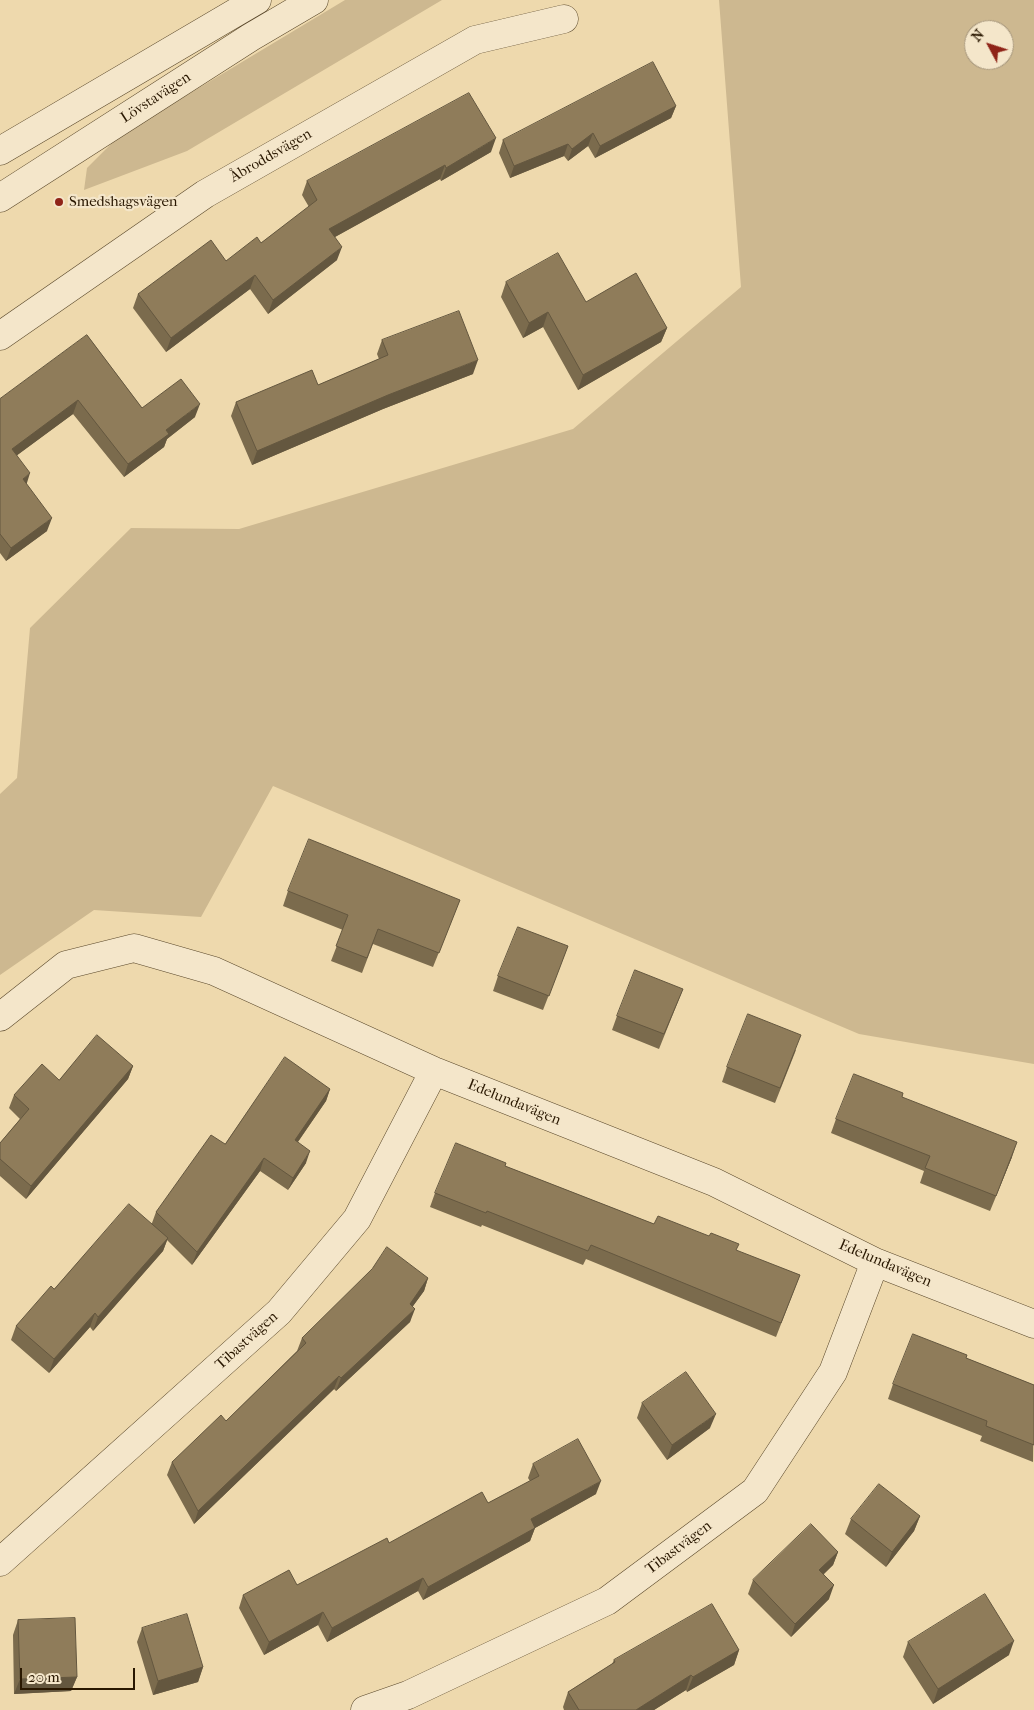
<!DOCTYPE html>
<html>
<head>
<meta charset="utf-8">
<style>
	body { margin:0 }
	#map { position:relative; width:1034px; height:1710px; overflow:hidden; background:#eed9ad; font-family:"IM FELL French Canon",serif }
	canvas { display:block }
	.north { position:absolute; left:964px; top:20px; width:50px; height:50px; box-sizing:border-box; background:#f4e6ca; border:1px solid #a39379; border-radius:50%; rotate:310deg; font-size:14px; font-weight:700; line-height:20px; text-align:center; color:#291700 }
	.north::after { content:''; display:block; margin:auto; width:18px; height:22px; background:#8f2418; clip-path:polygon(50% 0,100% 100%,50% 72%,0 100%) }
	.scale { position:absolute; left:20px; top:1668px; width:115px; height:22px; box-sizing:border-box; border:2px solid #291700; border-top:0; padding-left:6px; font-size:15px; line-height:18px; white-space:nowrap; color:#291700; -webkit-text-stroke:4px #f4e6ca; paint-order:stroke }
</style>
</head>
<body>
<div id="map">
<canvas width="1034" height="1710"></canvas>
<div class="north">N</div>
<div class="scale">20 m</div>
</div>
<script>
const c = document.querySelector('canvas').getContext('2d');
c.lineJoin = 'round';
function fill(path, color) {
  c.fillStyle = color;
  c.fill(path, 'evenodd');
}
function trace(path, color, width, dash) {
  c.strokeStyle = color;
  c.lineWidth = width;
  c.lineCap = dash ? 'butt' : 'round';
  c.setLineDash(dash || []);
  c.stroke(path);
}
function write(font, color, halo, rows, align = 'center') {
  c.font = font + ' "IM FELL French Canon",serif';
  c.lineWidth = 4.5;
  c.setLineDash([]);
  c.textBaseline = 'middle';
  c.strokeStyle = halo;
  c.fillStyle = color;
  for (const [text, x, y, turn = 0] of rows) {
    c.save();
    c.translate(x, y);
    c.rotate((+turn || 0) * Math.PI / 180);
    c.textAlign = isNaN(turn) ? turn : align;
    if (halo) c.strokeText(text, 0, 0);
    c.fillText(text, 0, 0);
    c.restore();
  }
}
const green = new Path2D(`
	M 345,0 L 442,0 L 187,151 L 84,190 L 87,168 L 119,136 Z
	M 719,0 L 1034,0 L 1034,1064 L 859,1034 L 273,786 L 201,917 L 94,910 L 0,975 L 0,794 L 17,778 L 30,628 L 131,528 L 239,529 L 573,429 L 741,287 ZM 974,30 L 1004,30 L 1004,60 L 974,60 Z`);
const minor = new Path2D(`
	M 0,336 L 205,194 L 475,40 L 564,19
	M 0,1017 L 66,965 L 134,948 L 214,971 L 434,1071 L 714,1182 L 875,1262 L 1034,1324
	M 0,1562 L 279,1312 L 357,1219 L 434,1071
	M 365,1710 L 408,1695 L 607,1601 L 755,1491 L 833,1372 L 875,1262`);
const tertiary = new Path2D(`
	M 0,151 L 257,0
	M 0,198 L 251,37 L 314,0`);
const wall = new Path2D(`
	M 676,106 L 671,118 L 595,158 L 588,146 L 568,161 L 564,156 L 510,178 L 499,153 L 503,140 Z
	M 491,152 L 441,181 L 440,179 L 335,237 L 337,260 L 268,314 L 250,289 L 166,352 L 133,308 L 138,294 L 226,261 L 261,243 L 309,207 L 302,195 L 307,181 Z
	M 506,282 L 586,302 L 667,328 L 661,342 L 578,390 L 543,327 L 523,338 L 501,297 Z
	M 87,335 L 142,408 L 195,417 L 167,439 L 164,447 L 124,477 L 73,414 L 17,455 L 26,484 L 47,531 L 6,561 L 0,553 L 0,399 Z
	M 382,340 L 473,374 L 383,409 L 252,465 L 231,416 L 236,402 L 318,385 L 379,359 L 377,354 Z
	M 288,891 L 460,900 L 433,967 L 373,944 L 362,973 L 331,961 L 343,930 L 283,906 Z
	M 568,946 L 543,1010 L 493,991 L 498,976 Z
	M 683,989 L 659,1049 L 612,1030 L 617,1016 Z
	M 796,1050 L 775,1103 L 722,1082 L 727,1067 Z
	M 133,1066 L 128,1079 L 26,1199 L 0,1176 L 0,1143 L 20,1119 L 9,1108 L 14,1095 L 59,1080 Z
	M 330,1089 L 326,1101 L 298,1142 L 306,1163 L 288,1190 L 260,1171 L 192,1265 L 167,1240 L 163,1251 L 93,1331 L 90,1327 L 49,1373 L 11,1340 L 16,1326 L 54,1289 L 152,1223 L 156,1212 L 225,1144 Z
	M 902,1097 L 1012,1157 L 990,1211 L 920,1183 L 924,1171 L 831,1133 L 836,1119 Z
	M 505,1166 L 654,1224 L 736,1251 L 800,1275 L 776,1337 L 586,1259 L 583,1265 L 482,1225 L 481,1227 L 430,1207 L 435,1193 Z
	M 428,1278 L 424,1291 L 413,1306 L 410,1322 L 336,1391 L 334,1389 L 194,1524 L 167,1475 L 172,1462 L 226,1421 L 297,1351 L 302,1338 Z
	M 966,1358 L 1034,1385 L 1033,1462 L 980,1441 L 982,1436 L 888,1399 L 893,1384 Z
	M 642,1403 L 710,1428 L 667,1460 L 637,1418 Z
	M 533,1464 L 596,1494 L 535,1528 L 530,1541 L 423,1600 L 418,1591 L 327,1642 L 318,1625 L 264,1655 L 239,1608 L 243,1595 L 297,1585 L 389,1543 L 488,1503 L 530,1481 L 528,1478 Z
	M 920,1516 L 914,1531 L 886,1567 L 845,1534 L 851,1519 Z
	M 838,1552 L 833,1565 L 824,1574 L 829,1599 L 791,1637 L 748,1594 L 753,1580 Z
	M 18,1620 L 77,1677 L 71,1691 L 14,1694 L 13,1635 Z
	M 142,1628 L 203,1667 L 198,1682 L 153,1695 L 137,1642 Z
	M 908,1642 L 1009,1655 L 933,1704 L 903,1657 Z
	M 739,1650 L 734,1665 L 687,1692 L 686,1690 L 654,1710 L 564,1710 L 563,1707 L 568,1692 L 612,1664 L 614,1660 Z`);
const shadedWall = new Path2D(`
	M 676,106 L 671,118 L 595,158 L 600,146 Z
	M 593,133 L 588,146 L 568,161 L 572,149 Z
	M 496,138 L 491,152 L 441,181 L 446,168 Z
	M 568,144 L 564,156 L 510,178 L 514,166 Z
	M 445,165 L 440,179 L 324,243 L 329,229 Z
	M 342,247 L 337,260 L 268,314 L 273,300 Z
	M 255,275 L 250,289 L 166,352 L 171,338 Z
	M 548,312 L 543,327 L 523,338 L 529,323 Z
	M 667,328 L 661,342 L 578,390 L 583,375 Z
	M 478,360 L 473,374 L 383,409 L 252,465 L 257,451 L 388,395 Z
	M 78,400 L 73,414 L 8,462 L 12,449 Z
	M 200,404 L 195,417 L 167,439 L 164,447 L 124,477 L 128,464 L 166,430 Z
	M 30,473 L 26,486 L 23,479 Z
	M 52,518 L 47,531 L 6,561 L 11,548 Z
	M 133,1066 L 128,1079 L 26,1199 L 31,1186 Z
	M 330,1089 L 326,1101 L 290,1153 L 295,1140 Z
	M 1017,1142 L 1012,1157 L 990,1211 L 996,1196 Z
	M 310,1151 L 306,1163 L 288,1190 L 293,1178 Z
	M 264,1158 L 260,1171 L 192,1265 L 197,1252 Z
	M 168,1238 L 163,1251 L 93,1331 L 98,1317 Z
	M 428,1278 L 424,1291 L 405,1317 L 410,1304 Z
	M 415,1309 L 410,1322 L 336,1391 L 341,1378 Z
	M 95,1313 L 90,1327 L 49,1373 L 54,1359 Z
	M 339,1376 L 334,1389 L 194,1524 L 198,1511 Z
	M 716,1414 L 710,1428 L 667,1460 L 672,1445 Z
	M 601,1481 L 596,1494 L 526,1533 L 531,1519 Z
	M 920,1516 L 914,1531 L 886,1567 L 892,1552 Z
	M 535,1528 L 530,1541 L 423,1600 L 428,1587 Z
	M 838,1552 L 833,1565 L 814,1583 L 819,1570 Z
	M 423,1578 L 418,1591 L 327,1642 L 332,1628 Z
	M 834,1585 L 829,1599 L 791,1637 L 795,1624 Z
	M 323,1612 L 318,1625 L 264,1655 L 269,1642 Z
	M 1014,1641 L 1009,1655 L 933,1704 L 938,1689 Z
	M 739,1650 L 734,1665 L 687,1692 L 693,1677 Z
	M 203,1667 L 198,1682 L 153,1695 L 158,1681 Z
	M 691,1675 L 686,1690 L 654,1710 L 636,1710 Z
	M 77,1677 L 71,1691 L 14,1694 L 20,1679 Z`);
const building = new Path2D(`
	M 653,62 L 676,106 L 600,146 L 593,133 L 572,149 L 568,144 L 514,166 L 503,140 Z
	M 469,93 L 496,138 L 446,168 L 445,165 L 329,229 L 342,247 L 273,300 L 255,275 L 171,338 L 138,294 L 211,240 L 226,261 L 257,237 L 261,243 L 317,200 L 307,181 Z
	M 558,253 L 586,302 L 636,273 L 667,328 L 583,375 L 548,312 L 529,323 L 506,282 Z
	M 459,311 L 478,360 L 388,395 L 257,451 L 236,402 L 312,370 L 318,385 L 388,355 L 382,340 Z
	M 87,335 L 142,408 L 181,379 L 200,404 L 166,430 L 169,434 L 128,464 L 78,400 L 12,449 L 30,473 L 23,479 L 52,518 L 11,548 L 0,534 L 0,399 Z
	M 309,839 L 460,900 L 439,953 L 378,929 L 367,958 L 336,946 L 348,915 L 288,891 Z
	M 518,927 L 568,946 L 549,996 L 498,976 Z
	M 635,970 L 683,989 L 664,1034 L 617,1016 Z
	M 748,1014 L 801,1035 L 780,1088 L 727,1067 Z
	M 97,1035 L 133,1066 L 31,1186 L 0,1159 L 0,1143 L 29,1109 L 14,1095 L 42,1064 L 59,1080 Z
	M 285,1057 L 330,1089 L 295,1140 L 310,1151 L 293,1178 L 264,1158 L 197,1252 L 156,1212 L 211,1135 L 225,1144 Z
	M 854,1074 L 903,1093 L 902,1097 L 1017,1142 L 996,1196 L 925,1168 L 930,1156 L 836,1119 Z
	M 456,1143 L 506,1163 L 505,1166 L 654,1224 L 658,1216 L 709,1236 L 711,1233 L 739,1244 L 736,1250 L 800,1275 L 781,1323 L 591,1245 L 588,1251 L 487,1211 L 486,1213 L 435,1193 Z
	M 129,1204 L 168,1238 L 98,1317 L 95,1313 L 54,1359 L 16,1326 L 51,1286 L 54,1289 Z
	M 387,1247 L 428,1278 L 410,1304 L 415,1309 L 341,1378 L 339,1376 L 198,1511 L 172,1462 L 221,1415 L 226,1421 L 306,1343 L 302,1338 L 372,1269 Z
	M 913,1334 L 967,1355 L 966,1358 L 1034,1385 L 1034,1445 L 986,1426 L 987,1421 L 893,1384 Z
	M 686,1372 L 716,1414 L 672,1445 L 642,1403 Z
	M 578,1439 L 601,1481 L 531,1519 L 535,1528 L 428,1587 L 423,1578 L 332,1628 L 323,1612 L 269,1642 L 243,1595 L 289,1570 L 297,1585 L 387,1538 L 389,1543 L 482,1492 L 488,1503 L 539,1476 L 533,1464 Z
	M 879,1484 L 920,1516 L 892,1552 L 851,1519 Z
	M 811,1524 L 838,1552 L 819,1570 L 834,1585 L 795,1624 L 753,1580 Z
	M 985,1594 L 1014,1641 L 938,1689 L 908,1642 Z
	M 712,1604 L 739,1650 L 693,1677 L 691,1675 L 636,1710 L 579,1710 L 568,1692 L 615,1662 L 614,1660 Z
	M 187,1614 L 203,1667 L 158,1681 L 142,1628 Z
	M 75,1618 L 77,1677 L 20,1679 L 18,1620 Z`);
const markers = [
	[59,202,5,"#8f2418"]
];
const streetNames = [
	["Lövstavägen",156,98,-33],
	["Åbroddsvägen",271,156,-30],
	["Edelundavägen",514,1103,22],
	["Edelundavägen",885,1264,23],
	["Tibastvägen",247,1341,-42],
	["Tibastvägen",679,1548,-37]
];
const poiNames = [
	["Smedshagsvägen",69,202]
];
fill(green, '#cdb890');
trace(minor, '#5a482b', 29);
trace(tertiary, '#5a482b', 29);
trace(minor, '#f4e6ca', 28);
trace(tertiary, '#f4e6ca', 28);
fill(wall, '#7b6b4d');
fill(shadedWall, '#64573f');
fill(building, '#8f7c5a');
trace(building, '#64573f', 1);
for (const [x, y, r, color] of markers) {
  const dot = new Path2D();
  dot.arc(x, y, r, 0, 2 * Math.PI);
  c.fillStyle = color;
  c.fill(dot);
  trace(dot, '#f4e6ca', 2);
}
write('15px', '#291700', '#f4e6ca', streetNames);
write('15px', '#291700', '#f4e6ca', poiNames, 'left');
</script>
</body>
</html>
